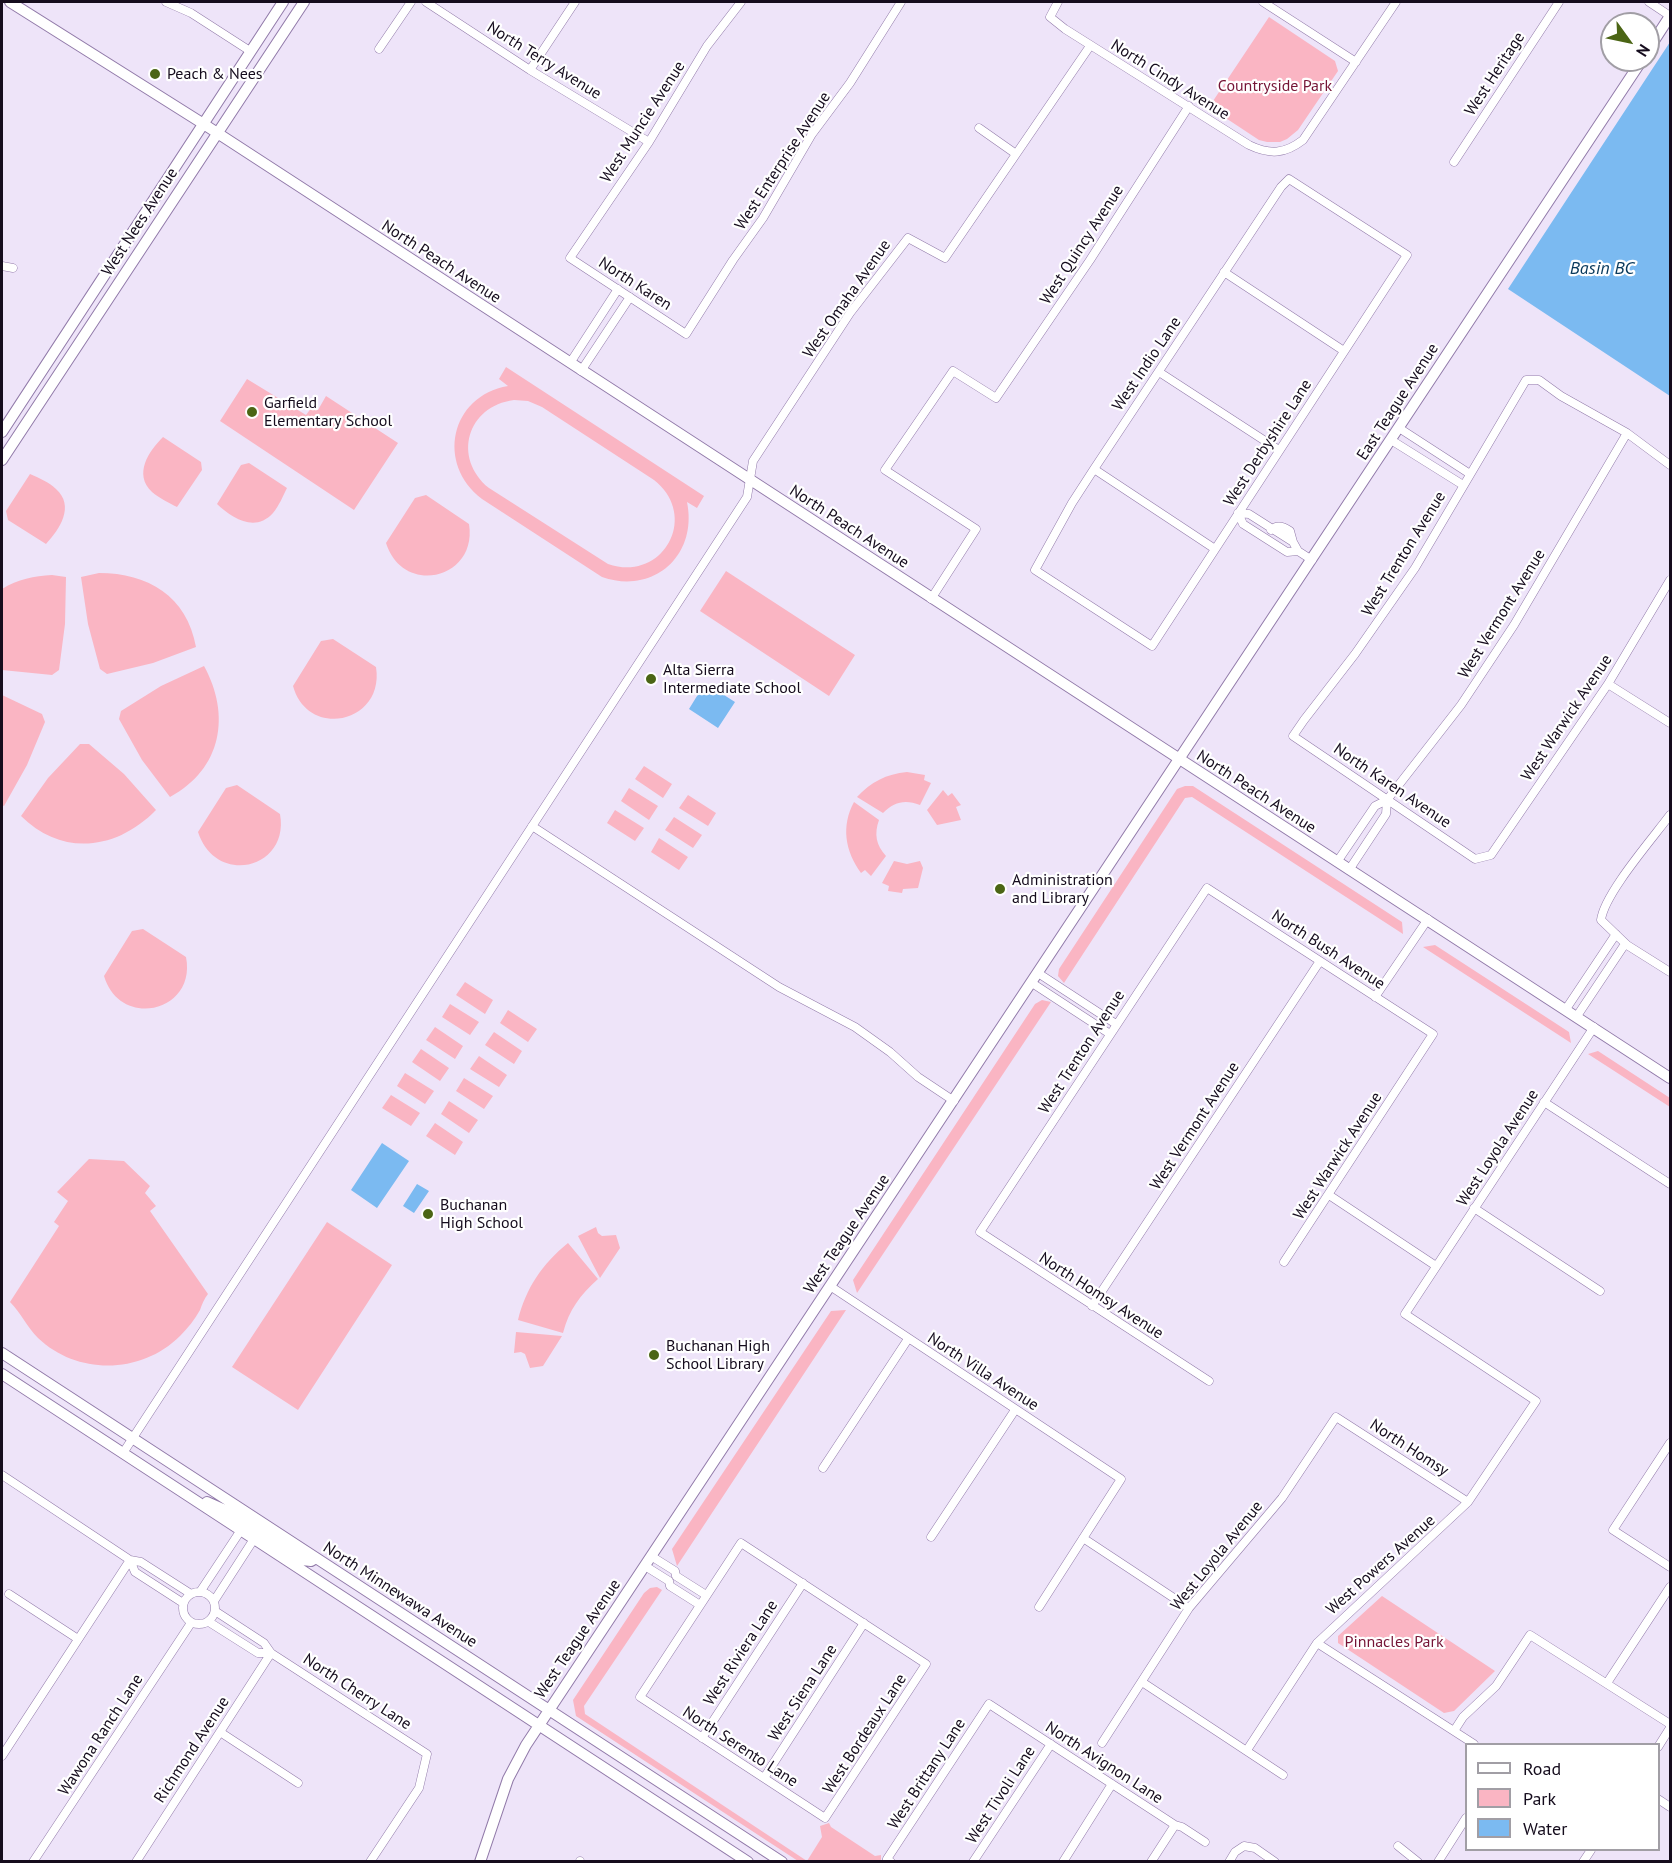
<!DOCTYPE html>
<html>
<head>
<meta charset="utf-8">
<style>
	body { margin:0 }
	#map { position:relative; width:1672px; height:1863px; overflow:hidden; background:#eee4f9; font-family:"PT Sans",sans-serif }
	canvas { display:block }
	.frame { position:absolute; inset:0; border:3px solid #150c1d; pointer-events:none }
	.legend { position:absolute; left:1465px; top:1743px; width:195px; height:108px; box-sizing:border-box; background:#fff; border:2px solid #a19ea5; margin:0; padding:8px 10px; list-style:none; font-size:18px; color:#150c1d }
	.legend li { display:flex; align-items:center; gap:12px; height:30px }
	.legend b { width:30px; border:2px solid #a19ea5 }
	.north { position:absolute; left:1600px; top:12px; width:60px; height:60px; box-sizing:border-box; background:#fff; border:2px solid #a19ea5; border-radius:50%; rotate:123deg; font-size:16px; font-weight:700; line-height:24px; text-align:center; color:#150c1d }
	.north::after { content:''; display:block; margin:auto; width:21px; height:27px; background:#4b6515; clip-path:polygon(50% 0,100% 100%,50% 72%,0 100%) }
</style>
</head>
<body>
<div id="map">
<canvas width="1672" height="1863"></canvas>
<div class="frame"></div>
<ul class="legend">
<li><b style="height:8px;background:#fff"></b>Road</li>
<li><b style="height:16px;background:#fab5c3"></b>Park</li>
<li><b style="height:16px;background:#7bbaf1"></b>Water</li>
</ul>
<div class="north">N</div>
</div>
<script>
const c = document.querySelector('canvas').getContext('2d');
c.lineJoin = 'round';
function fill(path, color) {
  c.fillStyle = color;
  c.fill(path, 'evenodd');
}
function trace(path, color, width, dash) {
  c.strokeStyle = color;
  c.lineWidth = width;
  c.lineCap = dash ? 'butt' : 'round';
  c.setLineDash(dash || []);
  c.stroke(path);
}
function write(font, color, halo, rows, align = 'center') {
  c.font = font + ' "PT Sans",sans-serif';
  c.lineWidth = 4.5;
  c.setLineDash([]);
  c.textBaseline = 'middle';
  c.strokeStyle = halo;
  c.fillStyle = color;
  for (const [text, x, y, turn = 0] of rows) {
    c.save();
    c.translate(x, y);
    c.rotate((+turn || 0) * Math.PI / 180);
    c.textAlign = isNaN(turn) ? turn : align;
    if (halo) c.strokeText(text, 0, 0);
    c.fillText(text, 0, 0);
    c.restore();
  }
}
const green = new Path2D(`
	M 1269,17 L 1335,61 L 1338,71 L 1298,130 L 1287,139 L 1280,142 L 1267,142 L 1259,140 L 1209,107 Z
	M 506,367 L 704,496 L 697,508 L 687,502 C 698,556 653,595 602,577 L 482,499 C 436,464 450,396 508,386 L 499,379 ZM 514,400 L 528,401 L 542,407 L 654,480 C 700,516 663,583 608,564 L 489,488 C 452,458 467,406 514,400 Z
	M 247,379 L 306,415 L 312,407 L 318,410 L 326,396 L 398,443 L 354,510 L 220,421 Z
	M 163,437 L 201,462 L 202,470 L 177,507 C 169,503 159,498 152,492 C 133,474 149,451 163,437 Z
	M 249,463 L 287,488 C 283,496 279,506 273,513 C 255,533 232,518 217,504 L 241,465 Z
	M 30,474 C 39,478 49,482 56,489 C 75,506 60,529 46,544 L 8,520 L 6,511 Z
	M 426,495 L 469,524 C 478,579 403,597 386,543 L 415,498 Z
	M 726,571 L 855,655 L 829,696 L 700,611 Z
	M 99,573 C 148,573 187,596 196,647 L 153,663 L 107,674 L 100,669 L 88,624 L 81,577 Z
	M 52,575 L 66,577 L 65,624 L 59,670 L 52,675 L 2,670 L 2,589 C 18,579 34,576 52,575 Z
	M 333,639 L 376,667 C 385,723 308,740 293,686 L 321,641 Z
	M 204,666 C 231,715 222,769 170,797 L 142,760 L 119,719 L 121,711 L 161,686 Z
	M 2,695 L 42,714 L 45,722 L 27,765 L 4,806 L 2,805 Z
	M 80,744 L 89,744 L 124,774 L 156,810 C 117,850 62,857 21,816 L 48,778 Z
	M 644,766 L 672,784 L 663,798 L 635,779 Z
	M 907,772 L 925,775 L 924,780 L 931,783 L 920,805 C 905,799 894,802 883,813 L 857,797 C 871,782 886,774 907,772 Z
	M 237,785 L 280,814 C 290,869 216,887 198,832 L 226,788 Z
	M 1185,786 L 1193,786 L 1402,922 L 1403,934 L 1192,797 L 1185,798 L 1064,983 L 1058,976 L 1059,969 L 1177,789 Z
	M 629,788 L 658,806 L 649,820 L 621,801 Z
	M 943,790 L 948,796 L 952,793 L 961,805 L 956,807 L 961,820 L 937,825 L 927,810 Z
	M 688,795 L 716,813 L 708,826 L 679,808 Z
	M 854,802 L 879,820 C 874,834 876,845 886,856 L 871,876 L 865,870 L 861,873 C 845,851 841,826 854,802 Z
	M 615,810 L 644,828 L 635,841 L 607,823 Z
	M 674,817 L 702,835 L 693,848 L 665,830 Z
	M 659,838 L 688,857 L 679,870 L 651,852 Z
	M 894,861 L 907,864 L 920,861 L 923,868 L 918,888 L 903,889 L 902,893 L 888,891 L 889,886 L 882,883 Z
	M 143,929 L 186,957 C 197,1012 120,1030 104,976 L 132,931 Z
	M 1435,945 L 1569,1032 L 1571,1043 L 1423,947 Z
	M 465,982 L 493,1000 L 485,1014 L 456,995 Z
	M 1042,1000 L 1051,1002 L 857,1293 L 853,1280 L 1035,1004 Z
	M 450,1004 L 479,1022 L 470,1035 L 442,1017 Z
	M 508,1010 L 537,1029 L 528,1042 L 500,1023 Z
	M 435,1027 L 463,1046 L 455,1059 L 426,1040 Z
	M 494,1032 L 522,1051 L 514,1064 L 485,1045 Z
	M 421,1049 L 449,1068 L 440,1081 L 412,1062 Z
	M 1598,1051 L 1670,1098 L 1670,1107 L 1588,1054 Z
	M 479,1056 L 507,1075 L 499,1087 L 470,1069 Z
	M 405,1073 L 434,1091 L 425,1104 L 397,1086 Z
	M 464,1078 L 493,1096 L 484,1109 L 456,1091 Z
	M 391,1095 L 420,1113 L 411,1126 L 382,1108 Z
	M 449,1101 L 478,1120 L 469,1133 L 441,1114 Z
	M 435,1123 L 463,1142 L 455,1155 L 426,1136 Z
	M 89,1159 L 124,1161 L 150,1186 L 145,1193 L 156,1206 L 150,1211 L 208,1294 C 204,1299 202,1304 200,1310 C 195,1319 188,1328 180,1336 C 142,1374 78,1376 38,1338 C 27,1327 21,1313 10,1302 L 59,1226 L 54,1222 L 68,1201 L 57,1192 Z
	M 327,1222 L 392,1265 L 298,1410 L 232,1367 Z
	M 596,1227 L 598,1233 L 602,1236 L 616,1235 L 620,1248 L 600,1278 L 578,1236 Z
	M 568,1243 L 598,1279 C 580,1295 569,1310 563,1333 L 518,1320 C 526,1288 542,1264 568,1243 Z
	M 846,1310 L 677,1566 L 672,1549 L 831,1311 Z
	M 516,1332 L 562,1336 L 543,1366 L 530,1368 L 525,1354 L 521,1352 L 514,1353 Z
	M 657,1587 L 662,1590 L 584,1706 L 585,1714 L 807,1861 L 822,1837 L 820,1826 L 829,1823 L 831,1827 L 875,1856 L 881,1855 L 881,1861 L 798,1861 L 576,1716 L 573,1700 L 644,1593 L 650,1588 Z
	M 1382,1596 L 1495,1671 L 1454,1711 L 1444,1713 L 1338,1643 L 1338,1636 Z`);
const water = new Path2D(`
	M 1670,42 L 1670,396 L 1508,289 Z
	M 705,683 L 735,702 L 718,728 L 689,709 Z
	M 382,1143 L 409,1161 L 377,1208 L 351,1190 Z
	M 417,1184 L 429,1191 L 414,1213 L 403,1206 Z`);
const street = new Path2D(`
	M 166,2 L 191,13 L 250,51
	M 426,2 L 530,70 L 649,142
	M 741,2 L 707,46 L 649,142 L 570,258 L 686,334 L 733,260 L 763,218 L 812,134 L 850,83 L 901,2
	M 1058,2 L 1050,17 L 1065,29 L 1249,145 C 1270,155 1285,154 1303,140 L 1396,2
	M 1263,2 L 1356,62
	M 1649,2 L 1670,16
	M 379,49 L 411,2
	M 530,70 L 575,2
	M 979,128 L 1016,154
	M 1454,162 L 1559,2
	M 1289,179 L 1407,255 L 1152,646 L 1035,570 L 1072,503 L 1094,469 L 1281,187 Z
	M 2,266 L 13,268
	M 1224,272 L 1344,351
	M 570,363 L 618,289
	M 581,371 L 630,297
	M 1159,372 L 1279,450
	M 1399,428 L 1470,474
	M 1391,440 L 1463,485
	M 1670,465 L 1627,433 L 1561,396 L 1539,380 L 1526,380 L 1415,568 L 1355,654 L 1304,720 L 1293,736 L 1475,859 L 1491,855 L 1608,684 L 1670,580
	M 1094,469 L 1215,549
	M 1238,513 L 1249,514 L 1293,542 L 1298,551 L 1312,560
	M 1238,513 L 1243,524 L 1287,552 L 1298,551
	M 1271,530 C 1277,524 1283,526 1290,531 L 1293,542
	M 931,599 L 976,529 L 885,470 L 953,371 L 996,398 L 1090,260 L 1189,106
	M 1608,684 L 1670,723
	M 1670,815 C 1653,838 1604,894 1601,920 L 1627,945 L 1670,972
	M 532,826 L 779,987 L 855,1027 L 890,1052 L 918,1077 L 954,1101
	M 1337,862 L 1375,806 L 1387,800 L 1461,705 L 1514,625 L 1627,433
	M 1349,870 L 1386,814 L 1387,800
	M 1038,973 L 1116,1024
	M 1032,983 L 1110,1034
	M 1375,997 L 1428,919
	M 1566,1009 L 1616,934
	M 1577,1016 L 1625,944
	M 1544,1102 L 1670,1184
	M 1329,1195 L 1436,1266
	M 1474,1208 L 1600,1291
	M 830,1286 L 1121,1479 L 1039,1607
	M 1092,1306 L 1320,961
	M 1209,1381 L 980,1232 L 1207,888 L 1433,1034 L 1284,1262
	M 1670,1443 L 1613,1530 L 1670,1567
	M 123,1453 L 747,497 L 753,461 L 850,313 L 908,238 L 945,258 L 1090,46
	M 823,1468 L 908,1339
	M 2,1475 L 130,1560 L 141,1562 L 191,1594
	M 931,1537 L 1015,1410
	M 1083,1538 L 1189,1608
	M 741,1543 L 926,1664 L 825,1818 L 640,1697 Z
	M 651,1556 L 675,1571 L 676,1576 L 706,1595
	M 130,1560 L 135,1572 L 183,1603
	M 645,1566 L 669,1581 L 670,1586 L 700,1605
	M183 1608a16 16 0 1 1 32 0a16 16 0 1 1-32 0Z
	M 200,1592 L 241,1530
	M 9,1594 L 78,1639
	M 214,1601 L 254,1539
	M 215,1611 L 264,1643 L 271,1653 L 427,1754 L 419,1788 L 370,1862
	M 209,1622 L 258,1653 L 271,1653
	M 1317,1643 L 1474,1744
	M 1142,1682 L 1283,1775
	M 1607,1683 L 1670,1587
	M 1454,1731 L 1463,1717 L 1496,1686 L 1530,1635 L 1670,1724
	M 220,1732 L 298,1783
	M 702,1738 L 803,1583
	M 1102,1743 L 1189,1608 L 1282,1498 L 1336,1417 L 1468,1502
	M 1658,1747 L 1670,1728
	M 1247,1750 L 1317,1643 L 1468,1502 L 1536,1401 L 1405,1314 L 1594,1027
	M 2,1756 L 130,1560
	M 764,1778 L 864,1623
	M 1658,1799 L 1670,1807
	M 1398,1846 L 1418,1862
	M 33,1862 L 191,1623
	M 136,1862 L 271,1653
	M 580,1862 L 580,1861
	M 891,1862 L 887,1859 L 989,1704 L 1175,1825 L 1182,1827 L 1205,1842
	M 973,1862 L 1051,1744
	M 1063,1862 L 1112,1784
	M 1151,1862 L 1175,1825
	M 1229,1862 L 1235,1852 L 1244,1846 L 1255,1848 L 1275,1862
	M 1438,1862 L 1466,1818
	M 1583,1862 L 1591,1850`);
const secondary = new Path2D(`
	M 10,2 L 202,123 L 1670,1078
	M 1648,50 L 1670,16
	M 2,432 L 283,2
	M 2,460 L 304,2
	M 2,1353 L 782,1862
	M 2,1374 L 748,1862
	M 207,1502 L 225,1510 L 302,1560 L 311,1561 L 316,1558
	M 480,1862 L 508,1779 L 526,1745 L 1642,60`);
const markers = [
	[155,74,6,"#4b6515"],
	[252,412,6,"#4b6515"],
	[651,679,6,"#4b6515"],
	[1000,889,6,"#4b6515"],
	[428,1214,6,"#4b6515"],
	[654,1355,6,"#4b6515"]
];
const streetNames = [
	["North Terry Avenue",544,61,32],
	["West Heritage",1495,74,-57],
	["North Cindy Avenue",1170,80,32],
	["West Muncie Avenue",643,122,-57],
	["West Enterprise Avenue",783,161,-57],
	["West Nees Avenue",140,222,-57],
	["West Quincy Avenue",1082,245,-57],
	["North Peach Avenue",441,262,33],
	["North Karen",635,284,33],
	["West Omaha Avenue",847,299,-55],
	["West Indio Lane",1147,364,-56],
	["East Teague Avenue",1398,402,-57],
	["West Derbyshire Lane",1268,443,-57],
	["North Peach Avenue",849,527,33],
	["West Trenton Avenue",1404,554,-58],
	["West Vermont Avenue",1502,614,-58],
	["West Warwick Avenue",1567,718,-56],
	["North Karen Avenue",1392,786,34],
	["North Peach Avenue",1256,792,33],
	["North Bush Avenue",1328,950,33],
	["West Trenton Avenue",1082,1052,-57],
	["West Vermont Avenue",1195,1126,-57],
	["West Loyola Avenue",1498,1148,-57],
	["West Warwick Avenue",1338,1156,-57],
	["West Teague Avenue",847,1234,-56],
	["North Homsy Avenue",1101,1296,33],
	["North Villa Avenue",983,1372,33],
	["North Homsy",1409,1448,33],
	["West Loyola Avenue",1217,1556,-51],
	["West Powers Avenue",1381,1565,-42],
	["North Minnewawa Avenue",400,1595,33],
	["West Teague Avenue",578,1639,-56],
	["West Riviera Lane",741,1653,-57],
	["North Cherry Lane",357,1692,33],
	["West Siena Lane",803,1693,-57],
	["West Bordeaux Lane",865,1734,-57],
	["Wawona Ranch Lane",101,1735,-57],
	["North Serento Lane",740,1747,33],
	["Richmond Avenue",192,1750,-57],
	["North Avignon Lane",1104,1763,33],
	["West Brittany Lane",927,1774,-57],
	["West Tivoli Lane",1001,1795,-57]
];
const poiNames = [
	["Peach & Nees",167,74],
	["Garfield",264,403],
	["Elementary School",264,421],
	["Alta Sierra",663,670],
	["Intermediate School",663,688],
	["Administration",1012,880],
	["and Library",1012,898],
	["Buchanan",440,1205],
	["High School",440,1223],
	["Buchanan High",666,1346],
	["School Library",666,1364]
];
const parkNames = [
	["Countryside Park",1275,86],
	["Pinnacles Park",1394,1642]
];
const waterNames = [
	["Basin BC",1602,269]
];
fill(green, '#fab5c3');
fill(water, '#7bbaf1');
trace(street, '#917aa9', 9);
trace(secondary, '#917aa9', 12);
trace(street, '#fff', 8);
trace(secondary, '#fff', 10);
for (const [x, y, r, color] of markers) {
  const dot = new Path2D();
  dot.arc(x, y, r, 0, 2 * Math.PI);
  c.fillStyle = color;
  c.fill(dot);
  trace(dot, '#fff', 2);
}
write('16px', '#150c1d', '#fff', streetNames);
write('16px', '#150c1d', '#fff', poiNames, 'left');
write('16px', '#751436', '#fff', parkNames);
write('italic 18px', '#07385b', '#fff', waterNames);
</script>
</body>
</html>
